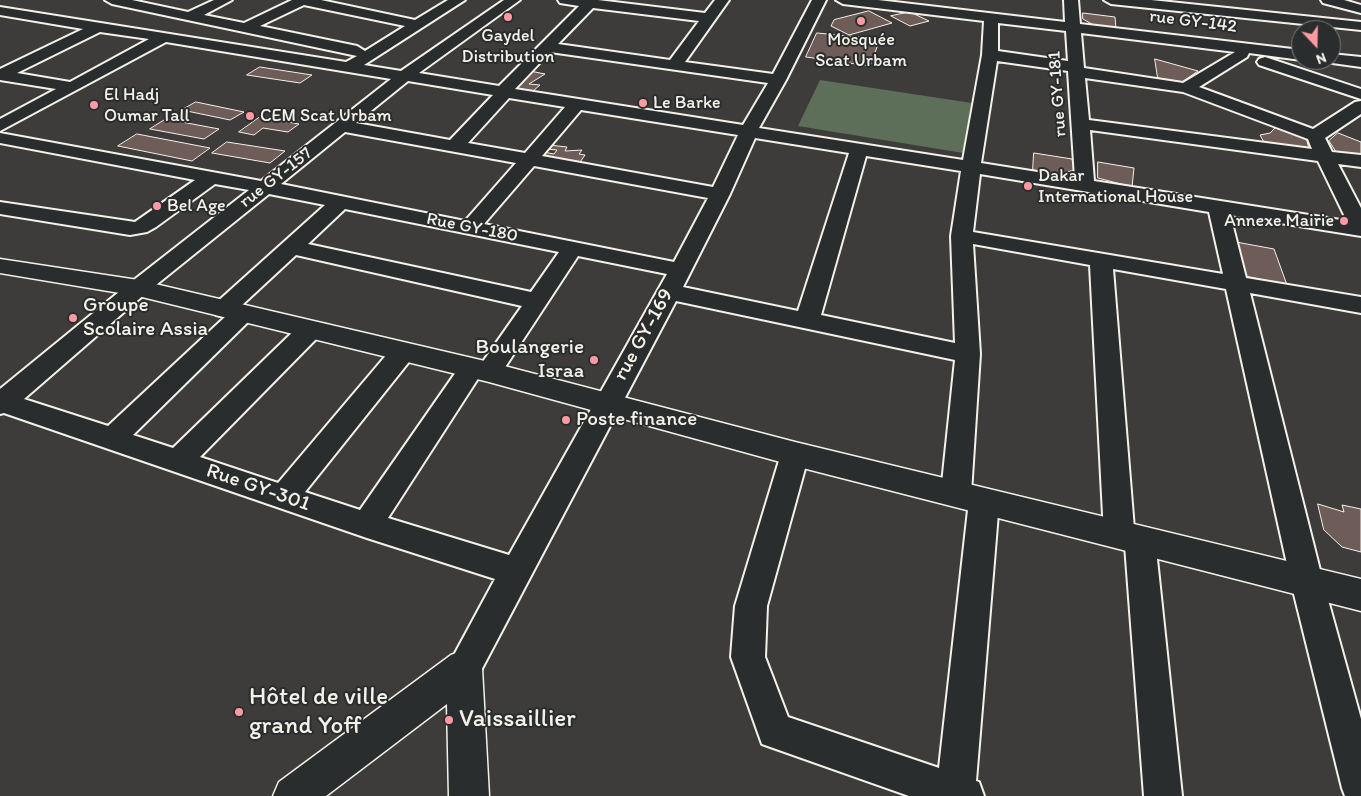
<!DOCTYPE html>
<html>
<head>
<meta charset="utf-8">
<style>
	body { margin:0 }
	#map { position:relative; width:1361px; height:796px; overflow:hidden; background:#3e3b3b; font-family:Itim,sans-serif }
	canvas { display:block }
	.north { position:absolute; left:1291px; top:20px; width:50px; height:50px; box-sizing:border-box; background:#2a2d2e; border:1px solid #7b7b78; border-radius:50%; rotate:159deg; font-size:14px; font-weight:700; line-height:20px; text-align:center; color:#f4f1e8 }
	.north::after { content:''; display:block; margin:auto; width:18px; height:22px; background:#ff9aa2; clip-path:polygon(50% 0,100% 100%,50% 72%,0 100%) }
</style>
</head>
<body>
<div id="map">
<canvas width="1361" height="796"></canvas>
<div class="north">N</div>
</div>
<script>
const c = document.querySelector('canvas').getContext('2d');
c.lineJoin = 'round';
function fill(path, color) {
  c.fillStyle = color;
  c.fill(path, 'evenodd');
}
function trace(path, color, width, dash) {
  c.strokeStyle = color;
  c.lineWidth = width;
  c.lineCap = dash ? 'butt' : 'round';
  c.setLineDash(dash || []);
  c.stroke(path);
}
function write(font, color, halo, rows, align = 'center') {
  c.font = font + ' Itim,sans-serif';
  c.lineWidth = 4;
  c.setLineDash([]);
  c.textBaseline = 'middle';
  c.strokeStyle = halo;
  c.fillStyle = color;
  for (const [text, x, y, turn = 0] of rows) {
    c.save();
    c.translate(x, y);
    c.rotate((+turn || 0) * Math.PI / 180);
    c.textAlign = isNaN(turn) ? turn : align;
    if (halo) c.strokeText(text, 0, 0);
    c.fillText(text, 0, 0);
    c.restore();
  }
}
const green = new Path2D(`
	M 820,80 L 972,103 L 963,153 L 798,126 Z`);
const building = new Path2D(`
	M 869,11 L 892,23 L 849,35 L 831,26 L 834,20 Z
	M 910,12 L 929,21 L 910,26 L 891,16 Z
	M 1083,13 L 1115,17 L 1116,29 L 1097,27 L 1083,19 Z
	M 817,33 L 880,39 L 870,66 L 806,57 Z
	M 1155,59 L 1198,71 L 1182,82 L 1158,78 Z
	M 260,67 L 312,75 L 300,83 L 247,75 Z
	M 530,71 L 545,74 L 529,84 L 540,85 L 533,91 L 519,90 L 517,85 Z
	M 196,102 L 244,112 L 230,120 L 182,110 Z
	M 260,117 L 299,124 L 288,132 L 263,128 L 254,135 L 239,132 Z
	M 166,119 L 219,129 L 204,139 L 150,129 Z
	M 1277,126 L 1306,137 L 1309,149 L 1265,144 L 1260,135 L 1270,133 Z
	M 1338,133 L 1361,142 L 1361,159 L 1338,155 L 1329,141 Z
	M 137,134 L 210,148 L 192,161 L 118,146 Z
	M 227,142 L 285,151 L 270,163 L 212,153 Z
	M 549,145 L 567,147 L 565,151 L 582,150 L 579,154 L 585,155 L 578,165 L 538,159 L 543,152 L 554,154 L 557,150 L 545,149 Z
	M 1034,153 L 1072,159 L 1075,170 L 1059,174 L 1033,170 Z
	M 1098,162 L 1134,168 L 1132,187 L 1098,178 Z
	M 1236,242 L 1274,249 L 1287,285 L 1245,276 Z
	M 1318,504 L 1344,512 L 1342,505 L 1361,509 L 1361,552 L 1342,547 L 1324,530 Z`);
const minor = new Path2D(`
	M 105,0 L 132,0 L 188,12 L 214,0 L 232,0 L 204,15 L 244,23 L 292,0 L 321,0 L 415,20 L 448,0 L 465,0 L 364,65 L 401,71 L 504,0 L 520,0 L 419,73 L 499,86 L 579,6 L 560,3 L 558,0 L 598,0 L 705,13 L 715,0 L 729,0 L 685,62 L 773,74 L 812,0 L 826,0 L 786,80 L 759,128 L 963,160 L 982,55 L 984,21 L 843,4 L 836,0 L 878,0 L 1065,22 L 1064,0 L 1078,0 L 1080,24 L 1301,50 L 1301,60 L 1249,53 L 1247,57 L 1199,87 L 1313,129 L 1355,102 L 1361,101 L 1361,114 L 1325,138 L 1332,152 L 1361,155 L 1361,167 L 1338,164 L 1361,208 L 1361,236 L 1230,215 L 1246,278 L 1361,297 L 1361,313 L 1250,293 L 1323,582 L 1361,719 L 1361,796 L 1345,796 L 1342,788 L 1291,582 L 1226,289 L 1113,269 L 1134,529 L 1140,527 L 1151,531 L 1155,540 L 1182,796 L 1144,796 L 1125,545 L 1119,547 L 1108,543 L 1104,534 L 1090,265 L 973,244 L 980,354 L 971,493 L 966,502 L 956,505 L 946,502 L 941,493 L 955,360 L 676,301 L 476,680 L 464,685 L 452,680 L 447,668 L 495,579 L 367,538 L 4,413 L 0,414 L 0,389 L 130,283 L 249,190 L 215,184 L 156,227 L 147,232 L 130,235 L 0,214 L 0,202 L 135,222 L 195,180 L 0,143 L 0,133 L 261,181 L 391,79 L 166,42 L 0,131 L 0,119 L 56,89 L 0,80 L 0,69 L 83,29 L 0,15 L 0,7 L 346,62 L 357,56 L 112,4 ZM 304,5 L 405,26 L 365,51 L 357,46 L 260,26 ZM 593,8 L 699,21 L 670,60 L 558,44 ZM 998,23 L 1066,31 L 1068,61 L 998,51 ZM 100,32 L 149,39 L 70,82 L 17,73 ZM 1081,33 L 1235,52 L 1183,83 L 1084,68 ZM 550,52 L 768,83 L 743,125 L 515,89 ZM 997,61 L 1068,71 L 1075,178 L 981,163 ZM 1085,78 L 1183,92 L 1308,139 L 1312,149 L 1089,120 ZM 408,81 L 493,95 L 450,140 L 356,123 ZM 509,98 L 565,107 L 525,153 L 468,143 ZM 581,110 L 738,135 L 713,187 L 542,156 ZM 1090,130 L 1318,161 L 1347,221 L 1094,181 ZM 345,132 L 516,163 L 465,221 L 281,184 ZM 755,138 L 849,153 L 798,311 L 683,287 L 730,194 ZM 866,156 L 961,171 L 951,236 L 955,343 L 821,315 ZM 534,166 L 708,198 L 674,262 L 484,224 ZM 980,174 L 1209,212 L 1223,274 L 973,232 ZM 269,194 L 325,205 L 216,303 L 212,309 L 216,315 L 225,317 L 108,426 L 24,399 L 146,293 ZM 345,209 L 559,252 L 531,292 L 308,244 ZM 296,255 L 522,306 L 482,363 L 472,359 L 463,362 L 360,510 L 305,492 L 412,358 L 415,352 L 412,346 L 403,343 L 394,346 L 278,483 L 200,457 L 318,337 L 321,331 L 318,325 L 309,323 L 300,325 L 173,448 L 133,435 L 250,320 L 254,314 L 250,308 L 241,306 ZM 578,256 L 667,274 L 509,555 L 388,518 L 479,377 L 489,381 L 498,378 Z
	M 1104,0 L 1151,0 L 1361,22 L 1361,30 L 1111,4 Z
	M 1321,0 L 1344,0 L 1361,5 L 1361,13 L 1323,3 Z
	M 1331,54 L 1361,57 L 1361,67 L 1325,62 L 1324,60 L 1331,60 Z
	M 1265,57 L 1361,89 L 1361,99 L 1259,65 L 1257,62 L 1259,59 Z
	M 795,443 L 805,446 L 809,454 L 767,606 L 765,657 L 788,717 L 939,768 L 969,501 L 974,492 L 984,489 L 994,492 L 999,501 L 976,781 L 979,782 L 984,796 L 909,796 L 762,744 L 731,657 L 735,606 L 781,454 L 785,446 Z`);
const tertiary = new Path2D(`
	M 0,259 L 138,280 L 489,362 L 795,442 L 1361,579 L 1361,611 L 795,466 L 489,382 L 138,296 L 0,273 Z
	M 464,650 L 477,655 L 482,668 L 489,796 L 449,796 L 447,704 L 326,796 L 273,796 L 279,782 L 451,655 Z`);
const markers = [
	[508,17,5,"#ff9aa2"],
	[861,21,5,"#ff9aa2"],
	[643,103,5,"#ff9aa2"],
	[94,105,5,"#ff9aa2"],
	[250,116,5,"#ff9aa2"],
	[1028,186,5,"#ff9aa2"],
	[157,206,5,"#ff9aa2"],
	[1344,221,5,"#ff9aa2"],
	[73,318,5,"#ff9aa2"],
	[594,360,5,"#ff9aa2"],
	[566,420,5,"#ff9aa2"],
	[239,712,5,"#ff9aa2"],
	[449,720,5,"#ff9aa2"]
];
const farStreetnames = [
	["rue GY-142",1193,22,7],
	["rue GY-181",1058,94,-94],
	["rue GY-157",276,178,-38],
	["Rue GY-180",472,228,11]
];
const farPoinames = [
	["Gaydel",508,36,"center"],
	["Distribution",508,57,"center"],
	["Mosquée",861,40,"center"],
	["Scat Urbam",861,61,"center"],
	["El Hadj",104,95],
	["Oumar Tall",104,116],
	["Le Barke",653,103],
	["CEM Scat Urbam",260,116],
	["Dakar",1038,176],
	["International House",1038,197],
	["Bel Age",167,206],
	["Annexe Mairie",1334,221,"right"]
];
const poiNames = [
	["Groupe",83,306],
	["Scolaire Assia",83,330],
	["Boulangerie",584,348,"right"],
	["Israa",584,372,"right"],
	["Poste finance",576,420]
];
const streetNames = [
	["rue GY-169",644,335,-61],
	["Rue GY-301",258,488,19]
];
const nearPoinames = [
	["Hôtel de ville",249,698],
	["grand Yoff",249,727],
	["Vaissaillier",459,720]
];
fill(green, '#5d6f59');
fill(building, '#6e5c58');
trace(building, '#f4f1e8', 1);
trace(minor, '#f4f1e8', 4);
trace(tertiary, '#f4f1e8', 3);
fill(minor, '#2a2d2e');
fill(tertiary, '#2a2d2e');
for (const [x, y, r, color] of markers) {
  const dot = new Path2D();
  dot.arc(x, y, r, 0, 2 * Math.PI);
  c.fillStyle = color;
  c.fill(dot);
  trace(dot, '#2a2d2e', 2);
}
write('18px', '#f4f1e8', '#2a2d2e', farStreetnames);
write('18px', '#f4f1e8', '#2a2d2e', farPoinames, 'left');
write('21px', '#f4f1e8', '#2a2d2e', poiNames, 'left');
write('21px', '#f4f1e8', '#2a2d2e', streetNames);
write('25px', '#f4f1e8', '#2a2d2e', nearPoinames, 'left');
</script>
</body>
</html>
